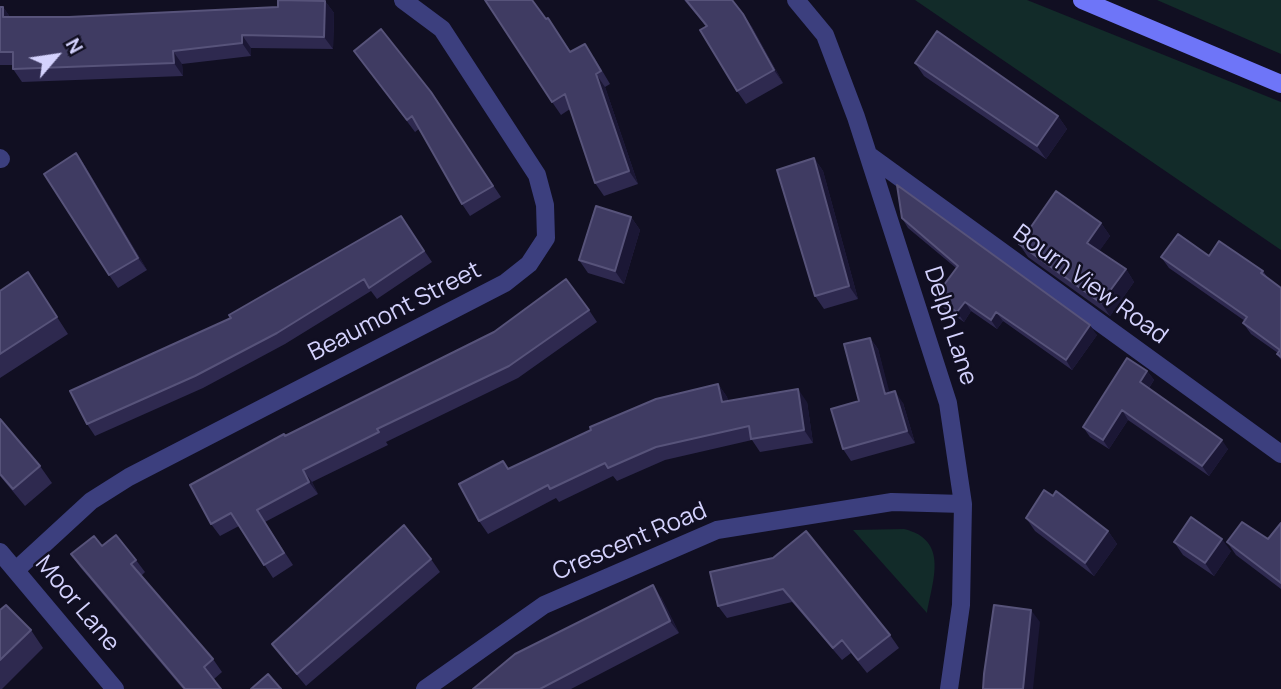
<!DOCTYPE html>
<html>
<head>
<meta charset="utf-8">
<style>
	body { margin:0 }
	#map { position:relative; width:1281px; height:689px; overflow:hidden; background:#110f22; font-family:Manrope,sans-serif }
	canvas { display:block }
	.north { position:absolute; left:21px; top:21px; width:70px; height:70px; -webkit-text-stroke:5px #110f22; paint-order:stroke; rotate:61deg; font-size:19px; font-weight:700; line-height:28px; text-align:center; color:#d4d2fd }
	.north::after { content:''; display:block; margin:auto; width:24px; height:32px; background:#d4d2fd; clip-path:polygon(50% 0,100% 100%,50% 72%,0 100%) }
</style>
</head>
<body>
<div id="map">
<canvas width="1281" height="689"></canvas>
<div class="north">N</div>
</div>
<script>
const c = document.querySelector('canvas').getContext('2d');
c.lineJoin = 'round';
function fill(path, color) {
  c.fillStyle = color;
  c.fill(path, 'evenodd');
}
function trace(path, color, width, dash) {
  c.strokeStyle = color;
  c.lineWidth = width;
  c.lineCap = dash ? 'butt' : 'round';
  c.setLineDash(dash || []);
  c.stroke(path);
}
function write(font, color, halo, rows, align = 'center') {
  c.font = font + ' Manrope,sans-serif';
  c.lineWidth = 5;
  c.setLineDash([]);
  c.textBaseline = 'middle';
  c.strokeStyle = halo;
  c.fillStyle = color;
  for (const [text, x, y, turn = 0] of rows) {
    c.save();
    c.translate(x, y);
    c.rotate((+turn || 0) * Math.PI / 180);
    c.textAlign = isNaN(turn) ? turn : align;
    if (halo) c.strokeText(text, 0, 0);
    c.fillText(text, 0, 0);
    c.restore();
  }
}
const green = new Path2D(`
	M 915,0 L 1027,0 L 1281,102 L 1281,250 Z
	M 1157,0 L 1281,0 L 1281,54 Z
	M 904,529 C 949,540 933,579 927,613 L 853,530 Z`);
const minor = new Path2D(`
	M 796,0 L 825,35 L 856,117 L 948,403 L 963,504 L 961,605 L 949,689
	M 870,156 L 1281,454
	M 0,158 L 1,159
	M 0,552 L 115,689
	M 16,570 L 91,501 L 129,477 L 505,283 L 529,264 L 546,238 L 545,205 L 537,175 L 442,29 L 403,0
	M 425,689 L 544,605 L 717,530 L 892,502 L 963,504`);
const secondary = new Path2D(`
	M 1082,0 L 1281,84`);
const wall = new Path2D(`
	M 684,0 L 732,0 L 752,27 L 783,83 L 746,104 L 737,91 L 706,26 Z
	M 325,1 L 334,13 L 333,49 L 251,48 L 251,56 L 182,64 L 183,76 L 22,82 L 13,69 L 13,65 L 0,65 L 0,7 L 3,7 L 10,17 L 69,17 L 278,7 Z
	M 548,18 L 571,52 L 594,57 L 610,84 L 605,87 L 638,184 L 604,196 L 595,183 L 570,109 L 561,115 L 552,102 L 546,19 Z
	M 354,51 L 431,92 L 501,197 L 470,216 L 462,204 L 419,129 L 415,132 Z
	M 915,63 L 1058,116 L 1067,129 L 1046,159 L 924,76 Z
	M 76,153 L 85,166 L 147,270 L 118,288 L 109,275 Z
	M 814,158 L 823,171 L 858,299 L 824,309 L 815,296 Z
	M 401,216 L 432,262 L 377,299 L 371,291 L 285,344 L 203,388 L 95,436 L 87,424 L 231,318 Z
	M 631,217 L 640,230 L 624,284 L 588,273 L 579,260 Z
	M 902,218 L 1097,335 L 1072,370 L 1003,321 L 997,329 L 971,311 L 964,322 L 941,306 L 935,297 L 956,268 L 908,228 Z
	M 1101,223 L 1110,236 L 1099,251 L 1126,269 L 1134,282 L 1110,316 L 1028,257 L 1019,244 Z
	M 1209,256 L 1263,271 L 1268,278 L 1281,288 L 1281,360 L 1277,354 L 1278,353 L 1251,334 L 1243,323 L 1245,321 L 1169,268 L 1161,257 Z
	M 28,272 L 68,334 L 0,378 L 0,291 Z
	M 589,310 L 597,322 L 518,378 L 386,442 L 388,445 L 312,482 L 318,494 L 265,522 L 293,565 L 273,578 L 239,526 L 220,536 L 211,524 L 286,436 Z
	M 870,338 L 878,349 L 889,393 L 903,403 L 915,443 L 851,461 L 843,449 L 859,401 Z
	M 1147,371 L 1154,380 L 1149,388 L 1228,449 L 1209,476 L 1128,420 L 1109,449 L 1090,437 L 1083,427 Z
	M 718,384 L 727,397 L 728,401 L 807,402 L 813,443 L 760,452 L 752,440 L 665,460 L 617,481 L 613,476 L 559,502 L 556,498 L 488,534 L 479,521 L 509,469 Z
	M 0,419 L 40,466 L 52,483 L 25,506 L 0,476 Z
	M 1053,496 L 1108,531 L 1117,544 L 1094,576 L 1035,531 L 1026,518 Z
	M 1281,523 L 1281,589 L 1236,555 L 1227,542 L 1268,539 Z
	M 1174,542 L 1231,551 L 1214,576 L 1183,555 Z
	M 102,546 L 136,560 L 145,572 L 141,576 L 213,659 L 222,672 L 214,679 L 221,689 L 183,689 L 80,567 L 71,554 Z
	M 773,558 L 890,635 L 899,648 L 867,673 L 851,653 L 842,660 L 792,602 L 727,618 L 718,606 Z
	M 431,559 L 440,572 L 306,686 L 281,656 L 272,644 Z
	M 661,597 L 679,633 L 571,689 L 473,689 Z
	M 0,610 L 31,630 L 43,648 L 2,689 L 0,689 Z`);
const shadedWall = new Path2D(`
	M 325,1 L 334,13 L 333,49 L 324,37 Z
	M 3,7 L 12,20 L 3,17 Z
	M 743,14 L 752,27 L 783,83 L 774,70 Z
	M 242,35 L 251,48 L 251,56 L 242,43 Z
	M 173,51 L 182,64 L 183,76 L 174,63 Z
	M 596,74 L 605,87 L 638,184 L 629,171 Z
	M 1058,116 L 1067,129 L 1046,159 L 1037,146 Z
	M 76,153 L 85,166 L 147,270 L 138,258 Z
	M 814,158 L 823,171 L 858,299 L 849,286 Z
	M 631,217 L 640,230 L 624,284 L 615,271 Z
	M 1101,223 L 1110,236 L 1096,256 L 1087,243 Z
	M 1126,269 L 1134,282 L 1110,316 L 1101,303 Z
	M 965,302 L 971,311 L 964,322 L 957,312 Z
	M 996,312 L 1003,321 L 997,329 L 991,320 Z
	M 1090,325 L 1097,335 L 1072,370 L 1066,360 Z
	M 870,338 L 878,349 L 893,405 L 885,394 Z
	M 1147,371 L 1154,380 L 1146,392 L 1140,382 Z
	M 718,384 L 727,397 L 731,415 L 722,402 Z
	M 798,389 L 807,402 L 813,443 L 804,430 Z
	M 895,391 L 903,403 L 915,443 L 907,431 Z
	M 1122,410 L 1128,420 L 1109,449 L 1103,440 Z
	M 1222,440 L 1228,449 L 1209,476 L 1202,466 Z
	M 303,470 L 312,482 L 318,494 L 309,482 Z
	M 1108,531 L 1117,544 L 1094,576 L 1085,563 Z
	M 1222,539 L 1231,551 L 1214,576 L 1205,563 Z
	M 653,585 L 661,597 L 679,633 L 670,621 Z
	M 1031,610 L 1040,622 L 1033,689 L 1023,689 Z`);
const building = new Path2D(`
	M 278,0 L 325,1 L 324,37 L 242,35 L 242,43 L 173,51 L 174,63 L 13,69 L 13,52 L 0,52 L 0,7 L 3,7 L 3,17 L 69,17 L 278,7 Z
	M 485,0 L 532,0 L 546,19 L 548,18 L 570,52 L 585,44 L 601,71 L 596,74 L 629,171 L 595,183 L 565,94 L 552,102 Z
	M 686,0 L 732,0 L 743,14 L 774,70 L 737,91 L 700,30 L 707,26 Z
	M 381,29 L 431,92 L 493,186 L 462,204 L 412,116 L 407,120 L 354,51 Z
	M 937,31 L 1058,116 L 1037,146 L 915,63 Z
	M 76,153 L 138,258 L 109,275 L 44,174 Z
	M 814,158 L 849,286 L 815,296 L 777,170 Z
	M 897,185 L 1090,325 L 1066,360 L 996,312 L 991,320 L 965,302 L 957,312 L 935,297 L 958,266 L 902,218 Z
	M 1056,191 L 1101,223 L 1087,243 L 1126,269 L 1101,303 L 1019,244 Z
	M 596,206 L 631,217 L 615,271 L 579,260 Z
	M 401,216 L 424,251 L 369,288 L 364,279 L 277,333 L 195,376 L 87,424 L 70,391 L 231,318 L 229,315 Z
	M 1178,234 L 1209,256 L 1219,241 L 1263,271 L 1261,273 L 1281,288 L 1281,357 L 1277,354 L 1280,350 L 1243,323 L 1247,317 L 1161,257 Z
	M 28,272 L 57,317 L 0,354 L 0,291 Z
	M 566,279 L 589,310 L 509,366 L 377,429 L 379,432 L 303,470 L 309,482 L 257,510 L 284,553 L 264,565 L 231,513 L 211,524 L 190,485 L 284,434 L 285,436 L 494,332 Z
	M 870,338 L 885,394 L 895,391 L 907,431 L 843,449 L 831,409 L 859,401 L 844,344 Z
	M 1127,358 L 1147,371 L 1140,382 L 1222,440 L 1202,466 L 1122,410 L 1103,440 L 1083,427 Z
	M 718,384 L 722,402 L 798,389 L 804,430 L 751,439 L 749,426 L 656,447 L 608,468 L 605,463 L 550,489 L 548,485 L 479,521 L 459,484 L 503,461 L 508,469 L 591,430 L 590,427 L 656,399 Z
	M 0,419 L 40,466 L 13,489 L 0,474 Z
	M 1044,490 L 1053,496 L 1056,491 L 1108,531 L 1085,563 L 1026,518 Z
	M 1191,517 L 1222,539 L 1205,563 L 1174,542 Z
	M 1242,522 L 1268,539 L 1281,523 L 1281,583 L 1227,542 Z
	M 404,525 L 431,559 L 297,674 L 272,644 Z
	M 806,531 L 890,635 L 858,660 L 842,640 L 833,648 L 783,589 L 718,606 L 710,572 L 773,558 Z
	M 116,535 L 136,560 L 131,564 L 213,659 L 204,667 L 221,689 L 185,689 L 71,554 L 94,536 L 102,546 Z
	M 653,585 L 670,621 L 540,689 L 473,689 L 515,654 Z
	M 6,605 L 31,630 L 0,660 L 0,610 Z
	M 994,605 L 1031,610 L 1023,689 L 983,689 L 984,674 Z
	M 268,674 L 281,689 L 251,689 Z`);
const streetNames = [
	["Bourn View Road",1090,285,36],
	["Beaumont Street",395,312,-27],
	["Delph Lane",950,326,72],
	["Crescent Road",630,542,-23],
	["Moor Lane",77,604,50]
];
fill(green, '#122b29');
trace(minor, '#3c3f7e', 18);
trace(secondary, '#6e75f8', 18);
fill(wall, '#2e294f');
fill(shadedWall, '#1b1735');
fill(building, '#3f3b62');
trace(building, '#57537a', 2);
write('24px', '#d4d2fd', '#110f22', streetNames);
</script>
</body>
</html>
